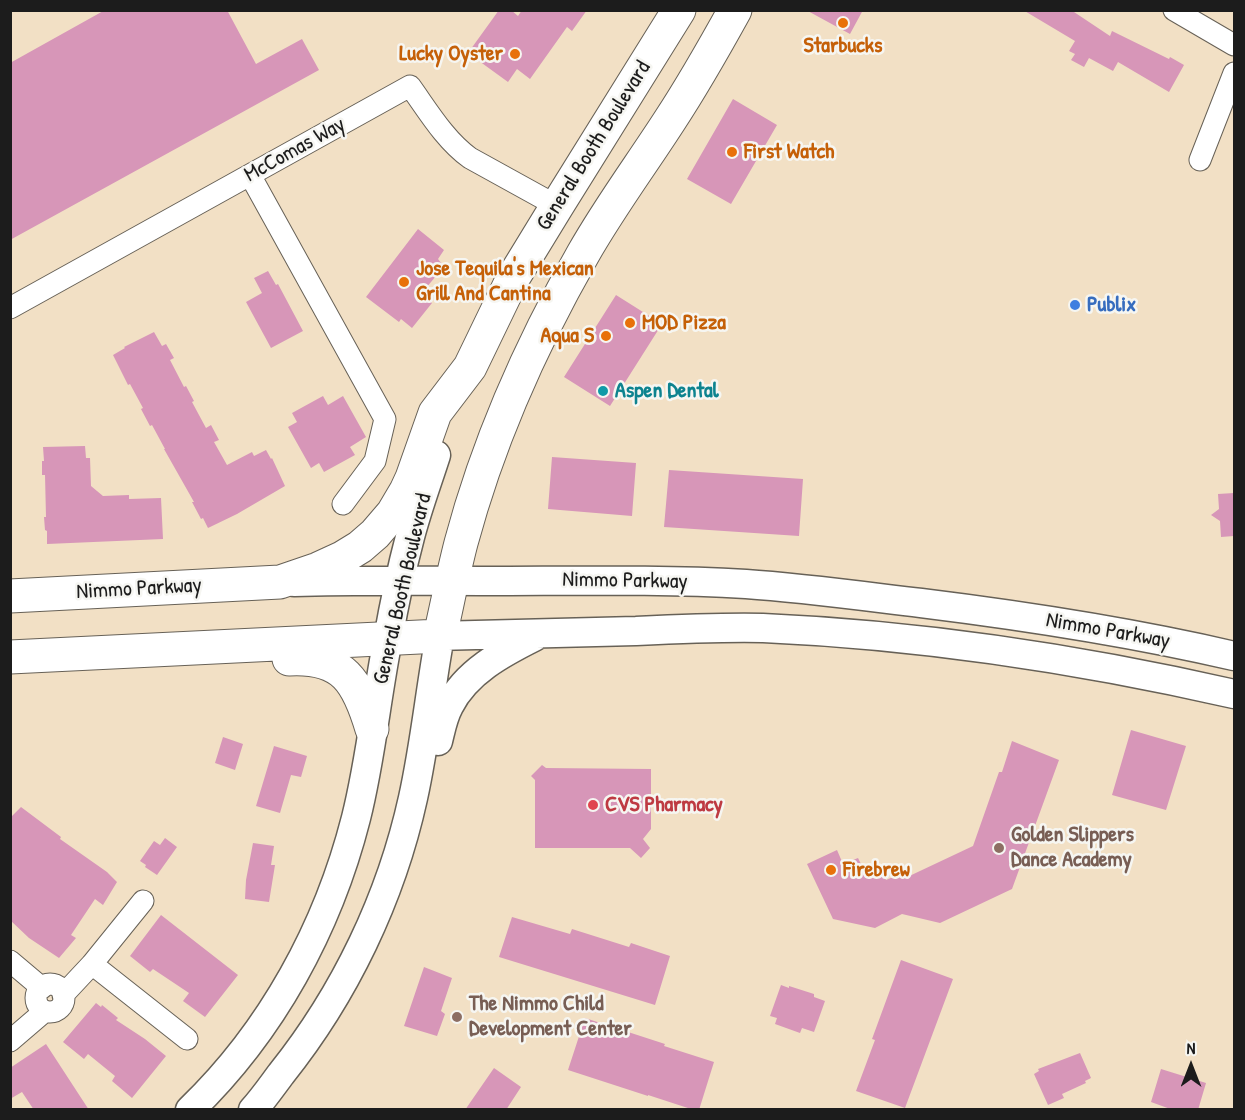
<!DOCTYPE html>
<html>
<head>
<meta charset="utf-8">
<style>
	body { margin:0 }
	#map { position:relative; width:1245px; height:1120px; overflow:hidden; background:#f2e0c5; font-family:"Patrick Hand",sans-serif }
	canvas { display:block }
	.frame { position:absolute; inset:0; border:12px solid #1c1c1c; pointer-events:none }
	.north { position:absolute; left:1161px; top:1036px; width:60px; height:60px; -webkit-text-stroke:4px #f6f6f2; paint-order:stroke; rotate:0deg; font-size:16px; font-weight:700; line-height:24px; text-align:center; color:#1c1c1c }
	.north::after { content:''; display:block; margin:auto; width:21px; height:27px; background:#1c1c1c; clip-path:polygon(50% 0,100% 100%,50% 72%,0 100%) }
</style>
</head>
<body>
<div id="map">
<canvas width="1245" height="1120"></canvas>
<div class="frame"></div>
<div class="north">N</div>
</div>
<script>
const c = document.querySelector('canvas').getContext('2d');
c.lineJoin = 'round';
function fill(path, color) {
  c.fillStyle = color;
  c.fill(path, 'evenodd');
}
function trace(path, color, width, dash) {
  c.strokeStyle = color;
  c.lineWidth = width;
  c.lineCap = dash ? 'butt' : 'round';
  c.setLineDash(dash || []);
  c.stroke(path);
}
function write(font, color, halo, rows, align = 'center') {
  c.font = font + ' "Patrick Hand",sans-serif';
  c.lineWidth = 5;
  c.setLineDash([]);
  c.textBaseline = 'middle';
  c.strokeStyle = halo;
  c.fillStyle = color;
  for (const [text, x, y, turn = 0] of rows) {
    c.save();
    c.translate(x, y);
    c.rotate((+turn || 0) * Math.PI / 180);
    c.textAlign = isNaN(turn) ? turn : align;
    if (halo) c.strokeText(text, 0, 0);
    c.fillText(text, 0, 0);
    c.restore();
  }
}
const building = new Path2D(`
	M 105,10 L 227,10 L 256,64 L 302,39 L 319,70 L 10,240 L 10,63 Z
	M 499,10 L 511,10 L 518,16 L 522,10 L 587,10 L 572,31 L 567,27 L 530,79 L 517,69 L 508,82 L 468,53 Z
	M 806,10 L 863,10 L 850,34 Z
	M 1023,10 L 1071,10 L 1110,36 L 1112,31 L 1169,59 L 1170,57 L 1184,65 L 1169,92 L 1118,62 L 1113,71 L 1089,58 L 1084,67 L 1071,60 L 1075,54 L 1069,51 L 1075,41 Z
	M 733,99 L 777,125 L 731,204 L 687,179 Z
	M 418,229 L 444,250 L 438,259 L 442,264 L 441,270 L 421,294 L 432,303 L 412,328 L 401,319 L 399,322 L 366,297 Z
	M 268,271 L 276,285 L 278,284 L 303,331 L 271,348 L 246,302 L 262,293 L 254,278 Z
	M 616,295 L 662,324 L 610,406 L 564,377 Z
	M 154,332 L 162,346 L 166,344 L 174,358 L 170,360 L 184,387 L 186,386 L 194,401 L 192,402 L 206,428 L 211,425 L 219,440 L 214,442 L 227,465 L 252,452 L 254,456 L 266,450 L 271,459 L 272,458 L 285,486 L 237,514 L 208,528 L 203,518 L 201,519 L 192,502 L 194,502 L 164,449 L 165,449 L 152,425 L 150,426 L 141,409 L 143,408 L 130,384 L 128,385 L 113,355 L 125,348 L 124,347 Z
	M 323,396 L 328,405 L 343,396 L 366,437 L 350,447 L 355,455 L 324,472 L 319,463 L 311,468 L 288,427 L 297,422 L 292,413 Z
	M 85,446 L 86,458 L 90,458 L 91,486 L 103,496 L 129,495 L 129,499 L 161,498 L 163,539 L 47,544 L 47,531 L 45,530 L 44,517 L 46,517 L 45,475 L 42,475 L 42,461 L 44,461 L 43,447 Z
	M 552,457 L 636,463 L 632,516 L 548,509 Z
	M 669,470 L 803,479 L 799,536 L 664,527 Z
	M 1234,493 L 1234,536 L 1221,537 L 1220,521 L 1211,515 L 1219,509 L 1218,494 Z
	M 1131,730 L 1186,746 L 1166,810 L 1112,795 Z
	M 223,737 L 243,744 L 235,770 L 215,763 Z
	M 1012,741 L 1059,760 L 1012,889 L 940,923 L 902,914 L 875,928 L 833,919 L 807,864 L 837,850 L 843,864 L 858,858 L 865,872 L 879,866 L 886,880 L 900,874 L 903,879 L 973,846 L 999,772 L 1002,772 Z
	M 274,746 L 307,756 L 301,777 L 291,775 L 280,813 L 256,806 Z
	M 542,765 L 546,768 L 651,769 L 651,829 L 643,839 L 650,848 L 641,858 L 630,848 L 535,848 L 535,780 L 531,776 Z
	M 21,807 L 61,837 L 60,839 L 107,872 L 117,882 L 103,905 L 95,899 L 71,935 L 76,938 L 59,958 L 29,938 L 10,920 L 10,818 Z
	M 165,838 L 177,847 L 157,875 L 145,867 L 146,865 L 140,861 L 154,841 L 160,845 Z
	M 253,843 L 274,846 L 271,865 L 275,865 L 269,902 L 245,899 L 246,880 Z
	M 161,915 L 238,975 L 205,1017 L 183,1001 L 189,993 L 153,969 L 150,972 L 130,956 Z
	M 512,917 L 570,934 L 572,929 L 629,947 L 631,943 L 670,956 L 655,1005 L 499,957 Z
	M 901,960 L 953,979 L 905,1108 L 856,1091 L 875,1040 L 872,1039 Z
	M 424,967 L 452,978 L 441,1011 L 445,1014 L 437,1036 L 404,1026 Z
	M 781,985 L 789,988 L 789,986 L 814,994 L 814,997 L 825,1001 L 814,1032 L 802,1028 L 800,1033 L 775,1024 L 777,1018 L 770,1016 Z
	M 96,1003 L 101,1007 L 102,1005 L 118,1018 L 116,1020 L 145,1039 L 166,1056 L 132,1098 L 112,1081 L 115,1076 L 88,1054 L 84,1059 L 63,1042 Z
	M 585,1018 L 665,1044 L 664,1046 L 714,1062 L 699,1110 L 694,1110 L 648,1095 L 648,1096 L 568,1070 Z
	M 46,1044 L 89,1110 L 34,1110 L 22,1092 L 10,1099 L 10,1068 Z
	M 1080,1053 L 1091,1078 L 1085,1081 L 1086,1083 L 1062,1094 L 1064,1098 L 1048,1105 L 1034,1074 L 1039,1071 L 1038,1069 Z
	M 494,1068 L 521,1087 L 506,1110 L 465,1110 Z
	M 1161,1069 L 1206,1083 L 1198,1110 L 1173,1110 L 1151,1102 Z`);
const street = new Path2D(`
	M 1174,10 L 1234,45
	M 1200,160 L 1234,73
	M 250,175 L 385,419 L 375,461 L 343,504
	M 10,308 L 410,86 C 428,111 445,140 470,158 L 557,206
	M 10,961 L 42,988
	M 92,964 L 187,1039
	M36 998a14 14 0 1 1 28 0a14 14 0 1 1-28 0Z
	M 63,995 L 92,964 L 143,901
	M 10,1041 L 45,1011`);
const secondary = new Path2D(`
	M 294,582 C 358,580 421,581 485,581 C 572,581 659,579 746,584 C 804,588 862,596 921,603 C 1026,616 1131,632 1234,656
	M 438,741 C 441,729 443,717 449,706 C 466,672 502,653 534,637
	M 190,1110 C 272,1031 328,928 356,818 C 371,759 376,699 388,639 C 394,605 401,571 410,537 C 417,510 427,483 436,455
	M 253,1110 C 263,1099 272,1086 281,1074 C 345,994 391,898 413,798 C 425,744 430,690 440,636 C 505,634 570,633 636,631 C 678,629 720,627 763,628 C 921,635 1080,659 1234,694`);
const highway = new Path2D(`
	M 10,596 L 280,582 L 318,569 L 342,558 L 360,547 L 375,534 L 393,513 L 406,491 L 412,478 L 435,413 L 470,367 L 513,278 L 557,206 L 679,10
	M 10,657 L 440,636 C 447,605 453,574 461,543 C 488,442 531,345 583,254 C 609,208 641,165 670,120 C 693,85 714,48 735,10
	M 289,659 C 344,656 358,682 372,729`);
const markers = [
	[843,23,6,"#e8710a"],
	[515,54,6,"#e8710a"],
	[732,152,6,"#e8710a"],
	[404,282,6,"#e8710a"],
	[1075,305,6,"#3f7fe0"],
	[630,323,6,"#e8710a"],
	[606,336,6,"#e8710a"],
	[603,391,6,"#0f9aa8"],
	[593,805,6,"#e0444e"],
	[999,848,6,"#8d6e63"],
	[831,870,6,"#e8710a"],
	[457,1017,6,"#8d6e63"]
];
const foodNames = [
	["Starbucks",843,46,"center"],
	["Lucky Oyster",503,54,"right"],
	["First Watch",744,152],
	["Jose Tequila's Mexican",416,269],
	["Grill And Cantina",416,294],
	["MOD Pizza",642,323],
	["Aqua S",594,336,"right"],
	["Firebrew",843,870]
];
const streetNames = [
	["General Booth Boulevard",594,146,-58],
	["McComas Way",295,150,-29],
	["Nimmo Parkway",625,581,1],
	["Nimmo Parkway",139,589,-3],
	["General Booth Boulevard",403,589,-77],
	["Nimmo Parkway",1108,631,10]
];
const shopNames = [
	["Publix",1087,305]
];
const cultureNames = [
	["Aspen Dental",615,391]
];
const healthNames = [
	["CVS Pharmacy",605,805]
];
const educationNames = [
	["Golden Slippers",1011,835],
	["Dance Academy",1011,860],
	["The Nimmo Child",469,1004],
	["Development Center",469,1029]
];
fill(building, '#d796b8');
trace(street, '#676157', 23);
trace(secondary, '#676157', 31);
trace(highway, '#676157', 35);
trace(street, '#fff', 21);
trace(secondary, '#fff', 28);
trace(highway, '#fff', 33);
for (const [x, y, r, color] of markers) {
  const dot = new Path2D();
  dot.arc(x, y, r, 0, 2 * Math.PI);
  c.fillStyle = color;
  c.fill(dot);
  trace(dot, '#f6f6f2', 2);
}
write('bold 22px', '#c56008', '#f6f6f2', foodNames, 'left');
write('22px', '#1c1c1c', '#f6f6f2', streetNames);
write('bold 22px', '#366cbe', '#f6f6f2', shopNames, 'left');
write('bold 22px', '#0d838f', '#f6f6f2', cultureNames, 'left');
write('bold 22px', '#be3a42', '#f6f6f2', healthNames, 'left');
write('bold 22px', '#785e54', '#f6f6f2', educationNames, 'left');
</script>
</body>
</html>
